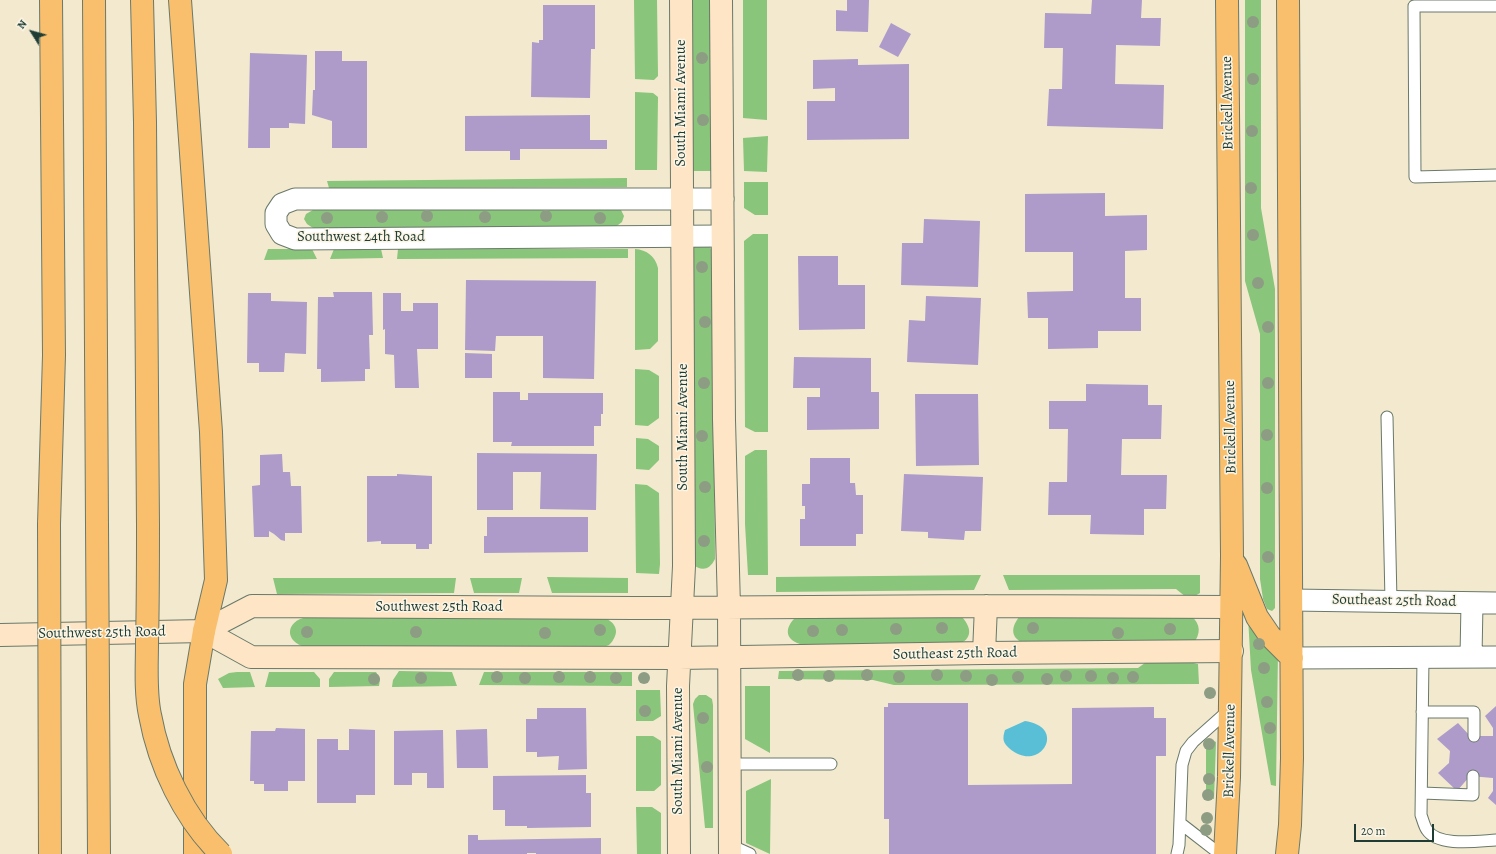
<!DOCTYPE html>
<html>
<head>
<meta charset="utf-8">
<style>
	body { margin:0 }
	#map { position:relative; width:1496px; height:854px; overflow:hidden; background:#f2e9cf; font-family:Alegreya,serif }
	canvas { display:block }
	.north { position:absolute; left:12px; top:12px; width:40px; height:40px; -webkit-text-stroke:3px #fcf5e5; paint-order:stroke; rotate:307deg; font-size:11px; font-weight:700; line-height:16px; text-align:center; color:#1f3d34 }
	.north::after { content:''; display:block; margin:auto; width:14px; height:18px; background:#1f3d34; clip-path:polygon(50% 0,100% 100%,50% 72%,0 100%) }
	.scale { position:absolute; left:1354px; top:824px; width:80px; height:18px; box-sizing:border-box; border:2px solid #1f3d34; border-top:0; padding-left:5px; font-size:12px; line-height:14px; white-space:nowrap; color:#1f3d34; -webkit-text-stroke:3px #fcf5e5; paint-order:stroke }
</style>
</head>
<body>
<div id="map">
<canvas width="1496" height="854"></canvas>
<div class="north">N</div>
<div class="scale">20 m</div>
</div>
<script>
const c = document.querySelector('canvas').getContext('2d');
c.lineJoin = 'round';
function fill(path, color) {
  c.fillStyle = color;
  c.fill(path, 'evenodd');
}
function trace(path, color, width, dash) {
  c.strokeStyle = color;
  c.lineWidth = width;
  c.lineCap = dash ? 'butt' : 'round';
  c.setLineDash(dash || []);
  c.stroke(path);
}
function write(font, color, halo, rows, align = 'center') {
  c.font = font + ' Alegreya,serif';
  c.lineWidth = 3;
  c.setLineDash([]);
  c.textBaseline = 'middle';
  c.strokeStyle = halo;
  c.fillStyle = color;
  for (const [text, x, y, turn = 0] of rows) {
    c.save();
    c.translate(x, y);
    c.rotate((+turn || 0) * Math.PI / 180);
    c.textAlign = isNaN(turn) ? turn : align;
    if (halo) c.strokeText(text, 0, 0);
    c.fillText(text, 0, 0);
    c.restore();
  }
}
const green = new Path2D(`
	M 634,0 L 657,0 L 658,76 L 654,80 L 635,79 Z
	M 689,0 L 713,0 L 714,171 L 690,171 Z
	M 743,0 L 767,0 L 767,120 L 743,118 Z
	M 1245,0 L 1261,0 L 1261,208 L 1275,289 L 1275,608 L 1272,611 L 1267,609 L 1263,599 L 1260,579 L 1260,334 L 1245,281 Z
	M 635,92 L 653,93 L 658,97 L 657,170 L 635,170 Z
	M 768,136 L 767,172 L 744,171 L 743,138 Z
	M 627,178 L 627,187 L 329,188 L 327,181 Z
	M 744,182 L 768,182 L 768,215 L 755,215 L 744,208 Z
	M 614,208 L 621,210 L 624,216 L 622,222 L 614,228 L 313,228 L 307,224 L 304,219 L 306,214 L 313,210 Z
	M 753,234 L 768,234 L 768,432 L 755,432 L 745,427 L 744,241 Z
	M 709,244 L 713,254 L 715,559 C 709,571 701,571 692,564 L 690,250 L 694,245 Z
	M 268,249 L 312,249 L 317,259 L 264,260 Z
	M 334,249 L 381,249 L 383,258 L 330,259 Z
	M 398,249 L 628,249 L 628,258 L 397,259 Z
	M 635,249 C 647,250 655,256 658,268 L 658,341 L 650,349 L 635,350 Z
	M 635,369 L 649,370 L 659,376 L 659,418 L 648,426 L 635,425 Z
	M 636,438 L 648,439 L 659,446 L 659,460 L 649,470 L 636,469 Z
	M 755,450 L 767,450 L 768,575 L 748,575 L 745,524 L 745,456 Z
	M 635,484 L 647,485 L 659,493 L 660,564 L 659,574 L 636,573 Z
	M 981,575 L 974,590 L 776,592 L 776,577 Z
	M 1003,575 L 1200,575 L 1200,593 L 1195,596 L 1186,597 L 1176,589 L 1009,590 Z
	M 547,577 L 628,578 L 628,593 L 552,593 Z
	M 273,578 L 456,578 L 454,593 L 277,594 Z
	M 470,578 L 522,578 L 519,593 L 474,593 Z
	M 1191,616 C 1201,624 1201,634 1193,644 L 1026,644 C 1011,639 1010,629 1019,617 Z
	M 307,617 L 605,618 C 614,622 620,630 613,640 C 613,641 610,644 609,645 C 607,646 602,647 600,647 L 306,647 C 284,642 285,621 307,617 Z
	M 796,617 L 962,617 C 973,629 972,641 955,645 L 800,644 C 784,639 785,627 796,617 Z
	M 1248,617 L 1278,651 L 1276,786 L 1271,785 L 1251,670 Z
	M 1149,660 L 1185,661 L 1198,664 L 1199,684 L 894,685 L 873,680 L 778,679 L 779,671 L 1138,668 Z
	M 399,671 L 452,672 L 457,686 L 392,687 L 393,680 Z
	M 237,672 L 250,672 L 255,687 L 223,688 L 218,679 L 229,673 Z
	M 269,672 L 314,672 L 320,679 L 320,687 L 265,687 Z
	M 334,672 L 376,672 L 380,679 L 379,686 L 329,687 L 329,679 Z
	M 484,672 L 632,672 L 632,686 L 479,685 Z
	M 745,686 L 770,686 L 770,753 L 745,739 Z
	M 636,690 L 660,690 L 661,716 L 653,721 L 636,721 Z
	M 699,695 L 706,695 L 712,699 L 713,705 L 713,828 L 705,828 L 693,704 L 695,699 Z
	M 636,736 L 653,736 L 661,741 L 661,785 L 654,791 L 636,791 Z
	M 1212,740 L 1216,742 L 1214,799 L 1206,798 L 1206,743 Z
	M 771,779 L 770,854 L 746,843 L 746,791 Z
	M 636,807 L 652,807 L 661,813 L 661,854 L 637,854 Z`);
const water = new Path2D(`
	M 1025,721 C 1068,727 1040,774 1010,749 C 1003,743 1002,739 1005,730 Z`);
const building = new Path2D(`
	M 847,0 L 869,0 L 868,32 L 836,31 L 836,10 L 847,11 Z
	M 1092,0 L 1142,0 L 1141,18 L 1161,18 L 1160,46 L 1116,45 L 1115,84 L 1164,85 L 1163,129 L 1047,126 L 1049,89 L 1062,89 L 1063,48 L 1044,48 L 1045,13 L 1091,14 Z
	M 543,5 L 595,5 L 595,49 L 591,49 L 590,98 L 531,97 L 532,42 L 539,43 L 539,40 L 543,40 Z
	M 891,23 L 911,34 L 898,57 L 879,47 Z
	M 315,51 L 342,51 L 342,61 L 367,61 L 367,148 L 332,148 L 332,121 L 312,115 L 313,90 L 315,90 Z
	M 250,53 L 307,55 L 305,124 L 289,123 L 289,128 L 270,128 L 270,148 L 248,148 Z
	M 858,59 L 858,65 L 909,64 L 909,139 L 807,140 L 807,101 L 835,101 L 835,88 L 813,89 L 813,60 Z
	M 590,115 L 590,140 L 607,140 L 607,149 L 520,149 L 520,160 L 510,160 L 510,151 L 465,151 L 465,116 Z
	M 1105,193 L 1105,216 L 1147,215 L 1147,250 L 1125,251 L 1125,298 L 1141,298 L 1141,331 L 1098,331 L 1098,348 L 1048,349 L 1048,318 L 1028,318 L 1027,292 L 1073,291 L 1073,252 L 1025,252 L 1025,194 Z
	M 924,219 L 980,221 L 978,287 L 901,285 L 902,243 L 923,243 Z
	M 798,256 L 838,256 L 838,285 L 865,285 L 865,329 L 799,330 Z
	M 466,280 L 596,281 L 594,379 L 543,378 L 543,336 L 496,336 L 495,351 L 465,350 Z
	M 333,292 L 372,292 L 373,335 L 369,335 L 370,369 L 365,369 L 365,381 L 321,382 L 321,369 L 317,369 L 318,297 L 334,297 Z
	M 248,293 L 271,293 L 271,301 L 307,302 L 306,354 L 285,353 L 284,372 L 259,372 L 259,363 L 247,363 Z
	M 383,293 L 401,293 L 401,311 L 413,311 L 413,303 L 438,303 L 438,349 L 417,349 L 419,388 L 395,388 L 394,355 L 385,354 L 385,329 L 383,330 Z
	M 926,296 L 981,298 L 978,365 L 907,362 L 909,320 L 925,321 Z
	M 465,353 L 492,354 L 492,378 L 465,378 Z
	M 794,357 L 871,358 L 871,392 L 879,392 L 879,429 L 807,430 L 807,397 L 820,397 L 820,388 L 793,388 Z
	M 1086,384 L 1148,385 L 1148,405 L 1162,405 L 1161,439 L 1122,439 L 1121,475 L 1167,475 L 1166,509 L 1144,509 L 1144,535 L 1090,534 L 1091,515 L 1048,515 L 1049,482 L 1067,482 L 1068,429 L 1049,429 L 1049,401 L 1086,401 Z
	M 493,392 L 520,392 L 520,400 L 528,400 L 528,393 L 603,393 L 603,414 L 601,414 L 601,426 L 594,426 L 594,446 L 511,446 L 512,442 L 493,442 Z
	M 915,394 L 978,394 L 979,465 L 916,466 Z
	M 477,453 L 597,454 L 596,510 L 540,509 L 541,472 L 513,472 L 513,510 L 477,510 Z
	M 282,454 L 283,472 L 290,472 L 291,486 L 301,486 L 302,533 L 285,533 L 285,541 L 281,540 L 274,534 L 269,531 L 269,537 L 254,537 L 252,486 L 260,485 L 260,455 Z
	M 810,458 L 850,458 L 850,483 L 855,483 L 856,495 L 863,495 L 863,534 L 856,534 L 856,546 L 800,546 L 800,519 L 805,519 L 805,506 L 802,506 L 802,484 L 810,484 Z
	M 397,474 L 432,476 L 432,544 L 429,544 L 429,549 L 416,549 L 416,544 L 381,544 L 381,541 L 367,542 L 367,476 L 397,476 Z
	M 904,474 L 983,477 L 981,531 L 965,531 L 964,540 L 928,538 L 928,532 L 901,531 Z
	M 487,517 L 588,517 L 588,552 L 484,553 L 484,536 L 487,536 Z
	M 888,703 L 968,703 L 968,785 L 1072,784 L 1072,708 L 1154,707 L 1154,718 L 1166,718 L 1166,756 L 1156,756 L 1156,854 L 889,854 L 889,819 L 884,819 L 884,707 L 888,707 Z
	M 1496,706 L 1496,805 L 1488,798 L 1493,791 L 1493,778 L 1470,776 L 1457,791 L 1438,773 L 1449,763 L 1450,751 L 1437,739 L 1458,723 L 1470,736 L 1493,736 L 1493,728 L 1485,716 Z
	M 537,708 L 586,708 L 587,769 L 558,770 L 559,756 L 537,757 L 537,752 L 526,752 L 526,719 L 537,719 Z
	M 276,728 L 305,729 L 305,781 L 288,781 L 288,791 L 264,791 L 264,784 L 254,784 L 254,781 L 250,781 L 251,731 L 275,731 Z
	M 349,729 L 375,730 L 375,795 L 356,795 L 356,803 L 317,803 L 317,739 L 338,739 L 338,750 L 349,750 Z
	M 487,729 L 488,768 L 457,768 L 456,730 Z
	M 443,730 L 444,788 L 427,788 L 427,773 L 412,773 L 412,785 L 394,785 L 394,731 Z
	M 586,775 L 586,793 L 591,793 L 591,827 L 527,828 L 527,826 L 505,826 L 505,810 L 493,810 L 493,776 Z
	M 468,835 L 478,835 L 478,840 L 601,838 L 601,854 L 536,854 L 536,853 L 527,853 L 527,854 L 468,854 Z`);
const service = new Path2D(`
	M 1496,6 L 1414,6 L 1415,177 L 1496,175
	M 1387,417 L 1391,601
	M 1423,658 L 1421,815 C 1423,820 1424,826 1427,830 C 1438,847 1478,841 1496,840
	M 1422,712 L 1474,712 L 1474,736
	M 729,764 L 831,764
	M 1422,793 L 1473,795 L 1473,776
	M 1180,823 L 1220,854
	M 730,845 L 750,854
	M 1177,854 L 1179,845 L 1182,765 L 1186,751 L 1193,742 L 1230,709`);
const minor = new Path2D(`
	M 722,236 L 295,239 L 282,234 L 276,224 L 276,213 L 282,204 L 295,199 L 723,199
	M 1292,600 L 1496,603
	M 1471,657 L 1472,603
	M 1292,658 L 1496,657`);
const secondary = new Path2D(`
	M 721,0 L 724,420 L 729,607 L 730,854
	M 204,631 L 251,657 L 679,658 L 984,653 L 1232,651
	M 0,635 L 204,631 L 252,606 L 635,608 L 986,606 L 1231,607
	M 984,653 L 986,606
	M 679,854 L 678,686 L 684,566 L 681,0`);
const primary = new Path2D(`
	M 1236,565 L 1257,617 L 1270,636 L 1292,658
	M 195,854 L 195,684 L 204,631
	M 1225,854 L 1229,777 L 1232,556 L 1227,0
	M 1287,854 L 1290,825 L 1292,758 L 1288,0`);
const motorway = new Path2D(`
	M 94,0 L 97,525
	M 142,0 L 145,122 L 148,526
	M 180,0 L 211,432 L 216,580 L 204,631
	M 49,524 L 54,355 L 51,0`);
const motorwayBridge = new Path2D(`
	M 49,524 L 50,854
	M 97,525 L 99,854
	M 148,526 C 148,565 148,603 147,642 C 147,665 145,692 150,715 C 159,765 184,818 221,854`);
const trees = [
	[1253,22],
	[702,58],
	[1253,79],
	[703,120],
	[1252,131],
	[1251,188],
	[427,216],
	[546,216],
	[382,217],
	[485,217],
	[327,218],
	[600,218],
	[1253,235],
	[702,267],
	[1258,283],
	[705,322],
	[1268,327],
	[704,383],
	[1268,383],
	[1267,435],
	[702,436],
	[705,487],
	[1267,488],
	[704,541],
	[1268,557],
	[942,628],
	[1033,628],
	[896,629],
	[1170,629],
	[600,630],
	[842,630],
	[813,631],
	[307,632],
	[416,632],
	[545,633],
	[1118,633],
	[1259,644],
	[1264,668],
	[798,675],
	[867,675],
	[937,675],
	[829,676],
	[966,676],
	[1066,676],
	[1091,676],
	[497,677],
	[559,677],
	[590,677],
	[899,677],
	[1018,677],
	[1133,677],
	[421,678],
	[525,678],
	[616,678],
	[644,678],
	[1113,678],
	[374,679],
	[1047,679],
	[992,680],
	[1210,693],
	[1267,702],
	[645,711],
	[703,718],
	[1270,728],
	[1209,744],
	[707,767],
	[1209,779],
	[1208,795],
	[1207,818],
	[1206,830]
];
const streetNames = [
	["South Miami Avenue",681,103,-90],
	["Brickell Avenue",1228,103,-91],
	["Southwest 24th Road",361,237],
	["South Miami Avenue",683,427,-90],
	["Brickell Avenue",1231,427,-91],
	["Southeast 25th Road",1394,601,1],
	["Southwest 25th Road",439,607],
	["Southwest 25th Road",102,633,-1],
	["Southeast 25th Road",955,654,-1],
	["South Miami Avenue",678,751,-90],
	["Brickell Avenue",1230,751,-89]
];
fill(green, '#89c57a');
fill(water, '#59bfd7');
fill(building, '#ae9bca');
trace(service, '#69796a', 13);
trace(minor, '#69796a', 23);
trace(secondary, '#69796a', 24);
trace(primary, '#69796a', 24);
trace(motorway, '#69796a', 24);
trace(service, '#fff', 11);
trace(minor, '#fff', 21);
trace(secondary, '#fde5c5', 22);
trace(primary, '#f9bf6d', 22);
trace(motorway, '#f9bf6d', 22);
trace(motorwayBridge, '#69796a', 24, []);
trace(motorwayBridge, '#f9bf6d', 22);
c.fillStyle = '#8d9d84';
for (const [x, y] of trees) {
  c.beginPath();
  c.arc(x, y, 6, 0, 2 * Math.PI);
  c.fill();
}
write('15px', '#1f3d34', '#fcf5e5', streetNames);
</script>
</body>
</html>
